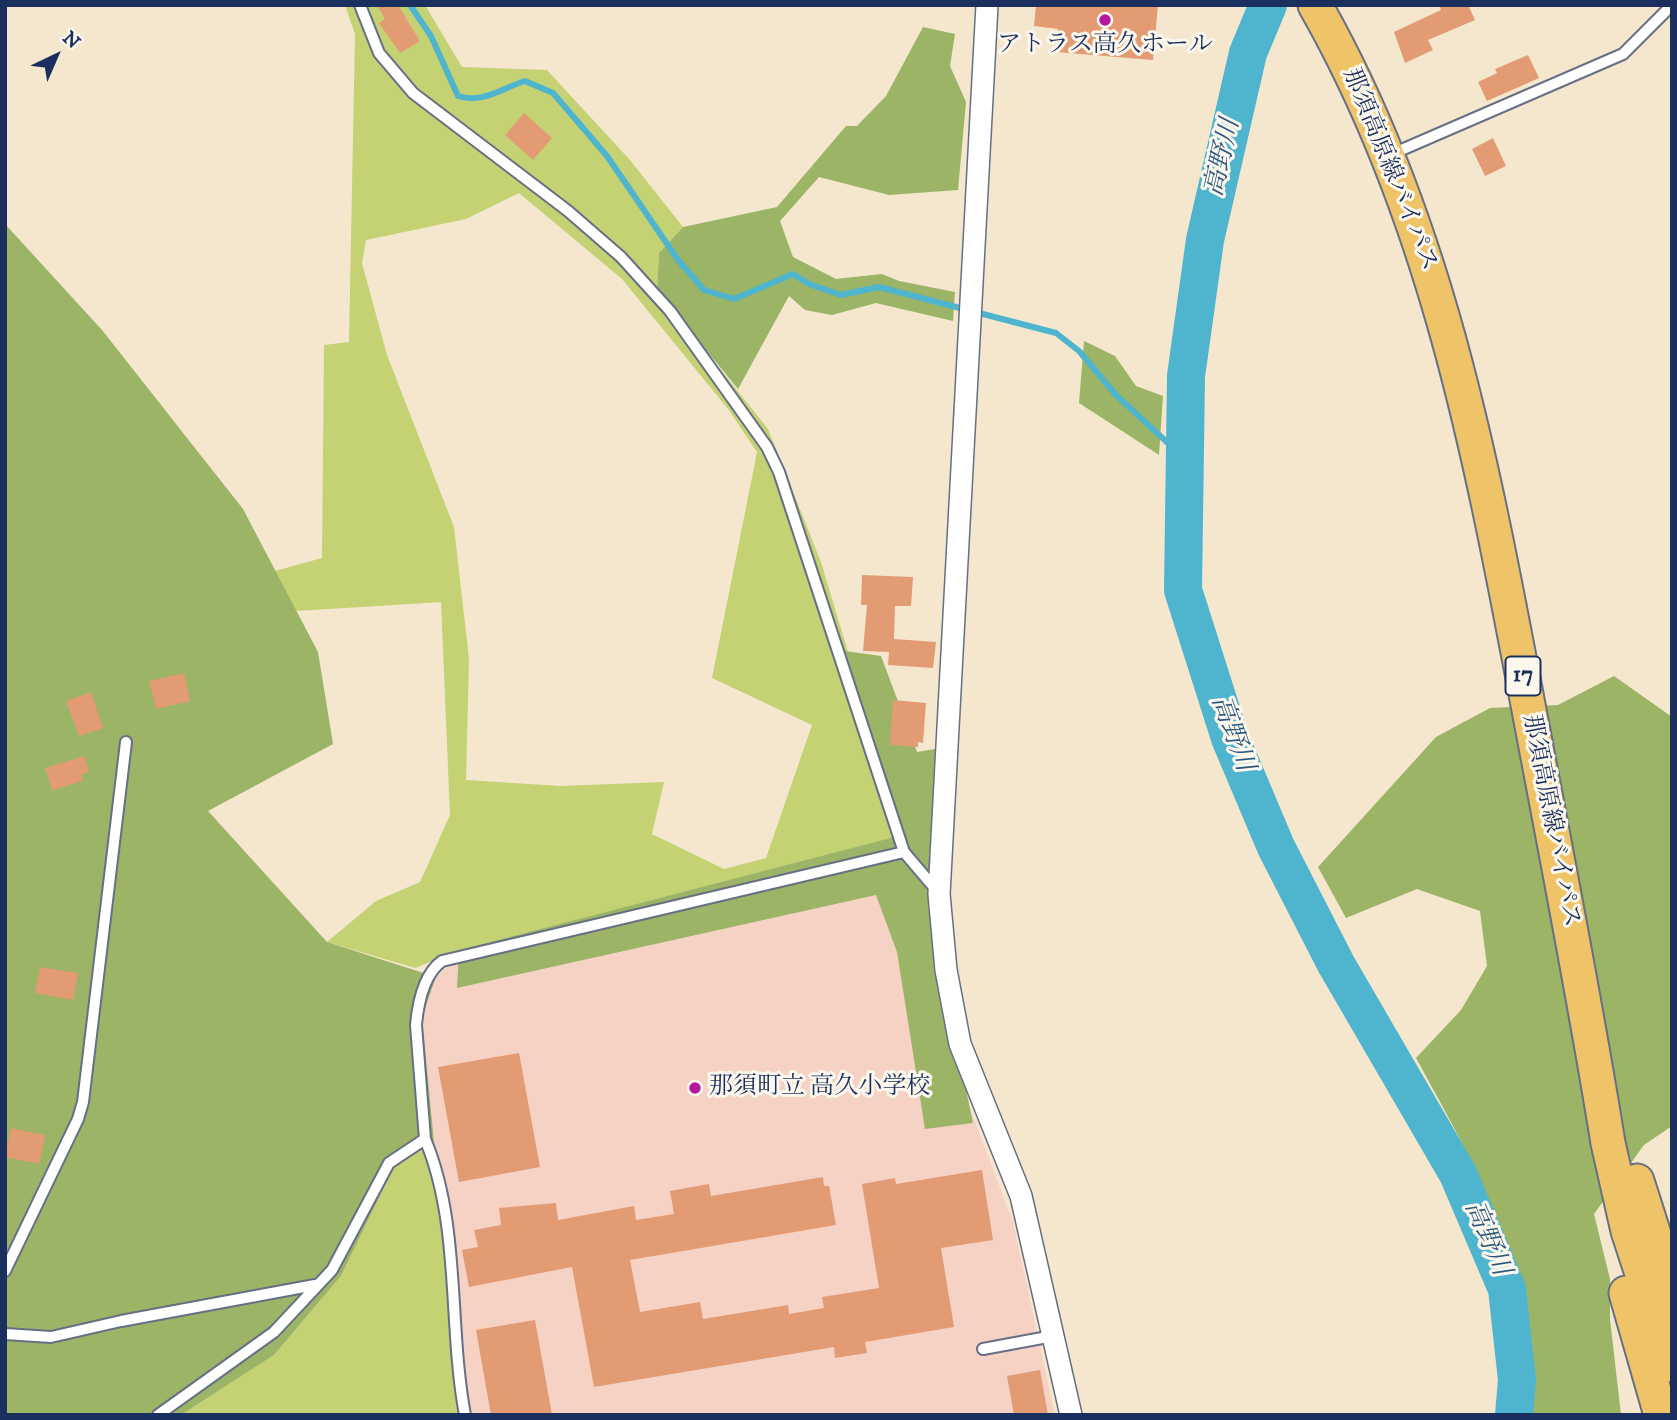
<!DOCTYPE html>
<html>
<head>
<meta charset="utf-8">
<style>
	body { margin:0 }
	#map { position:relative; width:1677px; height:1420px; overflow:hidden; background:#f4e7ce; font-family:"IM FELL DW Pica",serif }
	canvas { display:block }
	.frame { position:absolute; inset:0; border:7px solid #1b2f5e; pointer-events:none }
	.north { position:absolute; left:21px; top:21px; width:70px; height:70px; -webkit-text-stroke:5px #fbf7ec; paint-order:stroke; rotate:44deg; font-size:19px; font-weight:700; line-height:28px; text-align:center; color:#1b2f5e }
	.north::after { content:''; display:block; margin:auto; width:24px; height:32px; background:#1b2f5e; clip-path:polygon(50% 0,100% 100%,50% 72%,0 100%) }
</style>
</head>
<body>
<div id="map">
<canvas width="1677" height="1420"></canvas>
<div class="frame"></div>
<div class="north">N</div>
</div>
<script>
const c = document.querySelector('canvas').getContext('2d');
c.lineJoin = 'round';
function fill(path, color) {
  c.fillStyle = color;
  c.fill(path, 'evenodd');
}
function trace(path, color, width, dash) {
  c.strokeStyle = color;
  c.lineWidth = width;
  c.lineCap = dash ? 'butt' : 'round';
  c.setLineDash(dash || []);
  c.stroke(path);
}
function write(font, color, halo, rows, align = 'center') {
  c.font = font + ' "IM FELL DW Pica","Noto Serif JP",serif';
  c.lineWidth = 6;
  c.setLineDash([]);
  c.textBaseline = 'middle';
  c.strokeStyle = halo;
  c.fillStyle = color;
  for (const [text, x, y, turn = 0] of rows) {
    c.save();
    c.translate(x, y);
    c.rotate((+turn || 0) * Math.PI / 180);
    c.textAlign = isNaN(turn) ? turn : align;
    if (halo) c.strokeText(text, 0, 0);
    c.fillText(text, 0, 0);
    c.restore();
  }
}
const built = new Path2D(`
	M 894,861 L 942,1035 L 1013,1222 L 1055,1415 L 468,1415 L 460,1351 L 448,1197 L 434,1142 L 422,1017 L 436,977 L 449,966 Z`);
const green = new Path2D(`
	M 345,5 L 425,5 L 462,67 L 547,70 L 630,160 L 683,227 L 659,253 L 657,290 L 768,429 L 821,562 L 903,835 L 459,950 L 415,968 L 327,942 L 376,901 L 420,882 L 450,815 L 441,602 L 296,611 L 275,571 L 322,558 L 324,345 L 349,342 L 355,34 ZM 519,193 L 622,279 L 728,409 L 757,452 L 712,678 L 812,725 L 766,858 L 724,869 L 652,834 L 664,782 L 560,786 L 466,780 L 469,659 L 454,527 L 387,355 L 362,263 L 366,240 L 466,219 Z
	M 434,1142 L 448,1197 L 460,1351 L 468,1415 L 181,1415 L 274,1355 L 341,1276 L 393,1169 Z`);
const forest = new Path2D(`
	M 923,27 L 955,34 L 950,66 L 966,102 L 958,190 L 889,195 L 819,177 L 780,221 L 793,257 L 836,279 L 882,274 L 899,281 L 955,292 L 953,321 L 876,303 L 832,315 L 805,310 L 789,296 L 738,389 L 657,290 L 659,253 L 683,227 L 777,207 L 846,126 L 857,126 L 886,96 Z
	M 5,224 L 102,330 L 243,509 L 318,652 L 333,744 L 208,811 L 327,942 L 436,977 L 422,1017 L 434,1142 L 393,1169 L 341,1276 L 274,1355 L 181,1415 L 5,1415 Z
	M 1084,341 L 1115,356 L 1136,386 L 1163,396 L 1159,455 L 1079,403 Z
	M 845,651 L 881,656 L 917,752 L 941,748 L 935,860 L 928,906 L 973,1123 L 925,1129 L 897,952 L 876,895 L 457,988 L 459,950 L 902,835 Z
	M 1614,676 L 1672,717 L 1672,1126 L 1644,1145 L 1594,1214 L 1610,1279 L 1610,1319 L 1621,1415 L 1532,1415 C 1548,1291 1473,1162 1416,1058 L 1461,1010 L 1487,966 L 1480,911 L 1417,889 L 1346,918 L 1318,867 L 1436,737 L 1490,708 L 1558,705 Z`);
const stream = new Path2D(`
	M 410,5 L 431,36 L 458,96 C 483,104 502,88 525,81 L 553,93 L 607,156 L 678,260 L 704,290 L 734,299 L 793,274 L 809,284 L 841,295 L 879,287 L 1056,333 L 1079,351 L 1116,395 L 1184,458`);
const river = new Path2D(`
	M 1268,5 L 1248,53 L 1205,240 L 1186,376 L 1183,590 L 1230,738 L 1276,847 L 1336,964 L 1458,1174 L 1507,1289 L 1517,1380 L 1514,1415`);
const building = new Path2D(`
	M 377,5 L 398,5 L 420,41 L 400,53 L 379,23 L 385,19 Z
	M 1036,5 L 1158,5 L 1153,60 L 1056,52 L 1058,29 L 1034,26 Z
	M 1439,5 L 1468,5 L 1475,20 L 1428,40 L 1433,50 L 1405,63 L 1394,32 L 1441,10 Z
	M 1528,55 L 1539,78 L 1487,101 L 1478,82 L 1497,73 L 1495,69 Z
	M 524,113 L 552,138 L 533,160 L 505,135 Z
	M 1493,138 L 1506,166 L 1485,176 L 1472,149 Z
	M 862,575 L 913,577 L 911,606 L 895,606 L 894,639 L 936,642 L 933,668 L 888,665 L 889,652 L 863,651 L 867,605 L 861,605 Z
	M 184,673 L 190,701 L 156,709 L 149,681 Z
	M 91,692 L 103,728 L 79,736 L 66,701 Z
	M 893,700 L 926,703 L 923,743 L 918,742 L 918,747 L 890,745 Z
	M 84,756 L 89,772 L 81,774 L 83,781 L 52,790 L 45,768 Z
	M 40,967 L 78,973 L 73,1000 L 35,993 Z
	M 519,1053 L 540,1167 L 459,1182 L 438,1067 Z
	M 11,1128 L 45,1135 L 39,1164 L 5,1157 Z
	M 982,1170 L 993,1240 L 941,1248 L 954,1327 L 865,1342 L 867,1353 L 835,1358 L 834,1347 L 594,1387 L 572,1267 L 469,1287 L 462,1250 L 478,1247 L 474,1230 L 501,1225 L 499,1208 L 556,1203 L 558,1220 L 634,1206 L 636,1220 L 674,1214 L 670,1191 L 709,1184 L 711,1196 L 823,1177 L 824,1186 L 829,1186 L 836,1225 L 630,1260 L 640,1312 L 700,1302 L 703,1319 L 788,1305 L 789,1314 L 824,1308 L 822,1297 L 879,1288 L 862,1184 L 895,1178 L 896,1184 Z
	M 535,1320 L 552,1415 L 491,1415 L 476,1330 Z
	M 1040,1370 L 1048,1415 L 1014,1415 L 1007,1376 Z`);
const service = new Path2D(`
	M 360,5 L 379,53 L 413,93 L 568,211 L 621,257 L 670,311 L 767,447 L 779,472 L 904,852 L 938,892
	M 1392,154 L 1623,54 L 1668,9
	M 425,1139 C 461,1225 448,1324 465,1415
	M 5,1271 L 78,1119 L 83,1102 L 126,742
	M 5,1334 L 51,1337 L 121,1321 L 315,1285
	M 983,1349 L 1053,1336
	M 158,1415 L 274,1332 L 332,1270 L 389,1163 L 425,1139 L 416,1025 C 418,1003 424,974 442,961 L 904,852`);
const minor = new Path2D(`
	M 987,5 L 939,894 L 946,970 L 960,1044 L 1021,1196 L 1071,1415`);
const primary = new Path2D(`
	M 1315,5 C 1436,217 1481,457 1526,694 C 1554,843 1584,993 1608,1143 L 1628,1231 L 1672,1365
	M 1637,1181 L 1672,1291
	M 1626,1293 L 1661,1415`);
const markers = [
	[1105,20,7,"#b5179e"],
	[695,1088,7,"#b5179e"]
];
const shields = [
	[1523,676,35]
];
const shieldNames = [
	["17",1523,676]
];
const poiNames = [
	["アトラス高久ホール",1105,46],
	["那須町立 高久小学校",709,1088,"left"]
];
const streetNames = [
	["那須高原線バイパス",1389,170,68],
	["那須高原線バイパス",1550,821,79]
];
const waterNames = [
	["高野川",1224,158,-77],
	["高野川",1231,734,70],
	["高野川",1486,1239,67]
];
fill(built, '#f6d2c5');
fill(green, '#c4d274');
fill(forest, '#9bb466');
trace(stream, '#4fb5ce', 6);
trace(river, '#4fb5ce', 38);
fill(building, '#e39b73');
trace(service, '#676f85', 14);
trace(minor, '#676f85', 24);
trace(primary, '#676f85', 37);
trace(service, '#fff', 10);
trace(minor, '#fff', 21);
trace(primary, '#efc469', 33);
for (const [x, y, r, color] of markers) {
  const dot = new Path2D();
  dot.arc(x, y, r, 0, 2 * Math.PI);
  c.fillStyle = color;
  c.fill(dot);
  trace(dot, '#fbf7ec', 2.5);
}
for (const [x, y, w] of shields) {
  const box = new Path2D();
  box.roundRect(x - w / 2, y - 19.5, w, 39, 5);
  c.fillStyle = '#fbf7ec';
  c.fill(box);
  trace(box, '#1b2f5e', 2);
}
write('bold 23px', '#1b2f5e', null, shieldNames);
write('24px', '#1b2f5e', '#fbf7ec', poiNames);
write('24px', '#1b2f5e', '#fbf7ec', streetNames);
write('italic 26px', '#2b5780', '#fbf7ec', waterNames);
</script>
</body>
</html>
